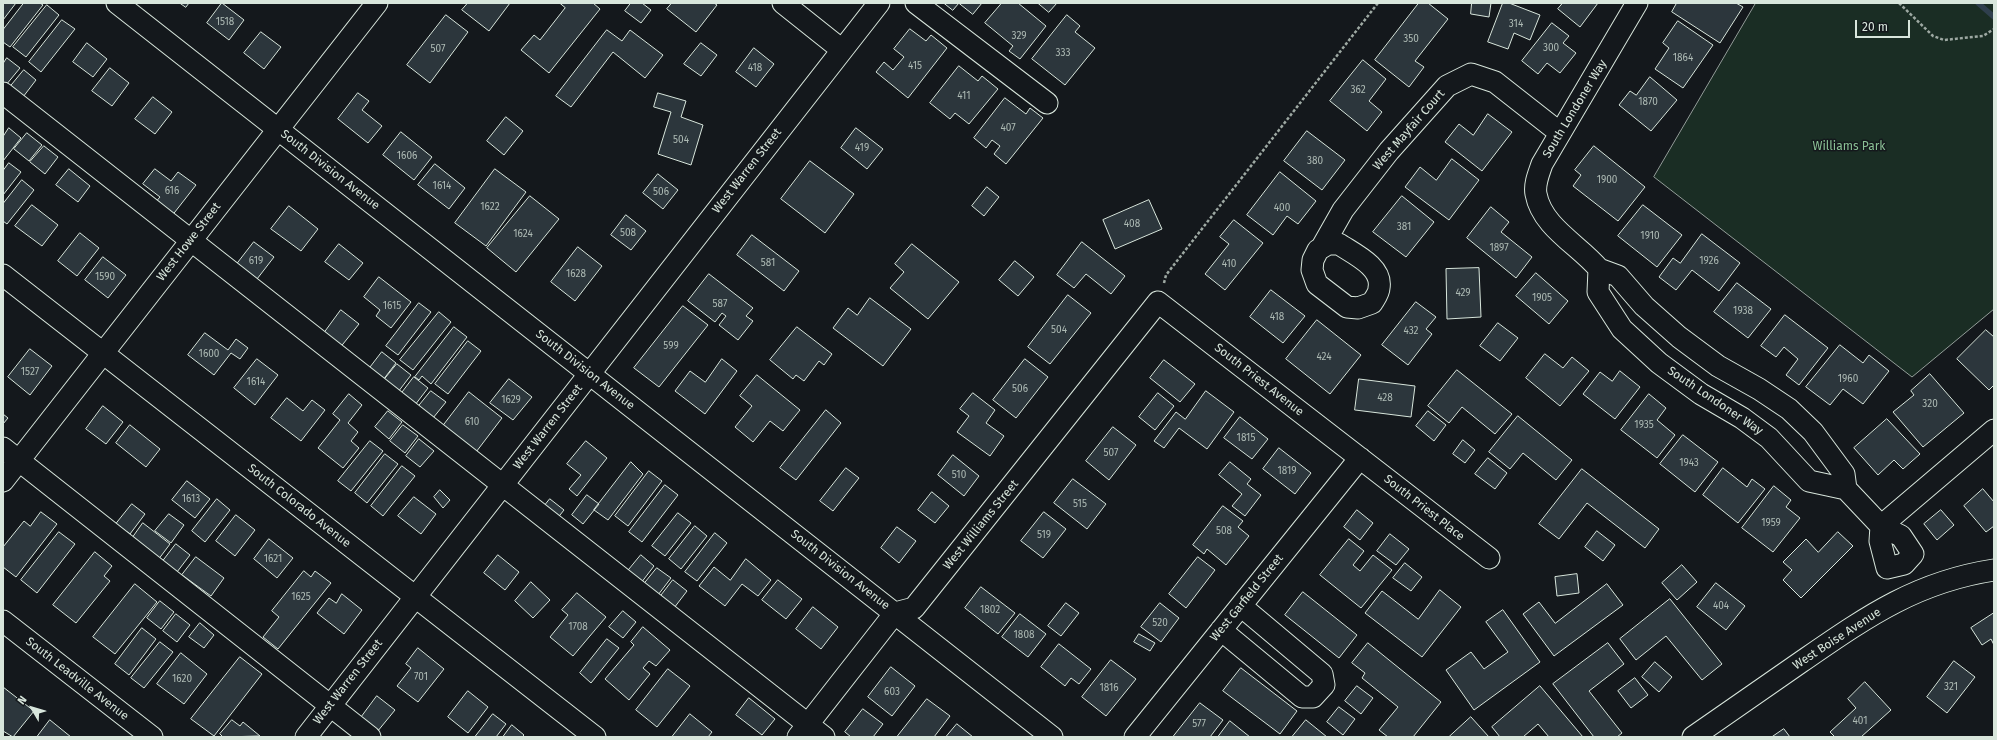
<!DOCTYPE html>
<html>
<head>
<meta charset="utf-8">
<style>
	body { margin:0 }
	#map { position:relative; width:1997px; height:740px; overflow:hidden; background:#14181c; font-family:"Fira Sans",sans-serif }
	canvas { display:block }
	.frame { position:absolute; inset:0; border:4px solid #d8e6dc; pointer-events:none }
	.north { position:absolute; left:12px; top:688px; width:40px; height:40px; -webkit-text-stroke:3px #14181c; paint-order:stroke; rotate:308deg; font-size:11px; font-weight:700; line-height:16px; text-align:center; color:#d8e6dc }
	.north::after { content:''; display:block; margin:auto; width:14px; height:18px; background:#d8e6dc; clip-path:polygon(50% 0,100% 100%,50% 72%,0 100%) }
	.scale { position:absolute; left:1855px; top:20px; width:55px; height:18px; box-sizing:border-box; border:2px solid #d8e6dc; border-top:0; padding-left:5px; font-size:12px; line-height:14px; white-space:nowrap; color:#d8e6dc; -webkit-text-stroke:3px #14181c; paint-order:stroke }
</style>
</head>
<body>
<div id="map">
<canvas width="1997" height="740"></canvas>
<div class="frame"></div>
<div class="north">N</div>
<div class="scale">20 m</div>
</div>
<script>
const c = document.querySelector('canvas').getContext('2d');
c.lineJoin = 'round';
function fill(path, color) {
  c.fillStyle = color;
  c.fill(path, 'evenodd');
}
function trace(path, color, width, dash) {
  c.strokeStyle = color;
  c.lineWidth = width;
  c.lineCap = dash ? 'butt' : 'round';
  c.setLineDash(dash || []);
  c.stroke(path);
}
function write(font, color, halo, rows, align = 'center') {
  c.font = font + ' "Fira Sans",sans-serif';
  c.lineWidth = 3;
  c.setLineDash([]);
  c.textBaseline = 'middle';
  c.strokeStyle = halo;
  c.fillStyle = color;
  for (const [text, x, y, turn = 0] of rows) {
    c.save();
    c.translate(x, y);
    c.rotate((+turn || 0) * Math.PI / 180);
    c.textAlign = isNaN(turn) ? turn : align;
    if (halo) c.strokeText(text, 0, 0);
    c.fillText(text, 0, 0);
    c.restore();
  }
}
const green = new Path2D(`
	M 1756,3 L 1994,3 L 1994,309 L 1912,377 L 1654,177 Z`);
const stream = new Path2D(`
	M 1978,3 L 1994,17`);
const building = new Path2D(`
	M 3,3 L 16,3 L 3,20 Z
	M 24,3 L 40,3 L 43,5 L 10,47 L 3,42 L 3,30 Z
	M 180,3 L 189,3 L 186,7 Z
	M 222,3 L 244,20 L 229,40 L 207,23 Z
	M 468,3 L 510,3 L 489,31 L 462,10 Z
	M 560,3 L 593,3 L 600,9 L 549,73 L 521,50 L 534,35 L 540,40 L 565,8 Z
	M 631,3 L 642,3 L 651,10 L 641,23 L 625,11 Z
	M 672,3 L 714,3 L 717,5 L 696,32 L 667,9 Z
	M 944,3 L 959,3 L 953,10 Z
	M 959,3 L 982,3 L 973,14 Z
	M 1002,3 L 1018,3 L 1046,26 L 1020,59 L 1009,51 L 1013,46 L 985,23 Z
	M 1038,3 L 1057,3 L 1049,12 Z
	M 1419,3 L 1428,3 L 1448,19 L 1415,61 L 1424,67 L 1409,87 L 1375,60 Z
	M 1472,3 L 1491,3 L 1489,17 L 1471,14 Z
	M 1503,3 L 1509,3 L 1540,15 L 1530,40 L 1514,33 L 1508,49 L 1488,42 Z
	M 1563,3 L 1598,3 L 1580,27 L 1558,9 Z
	M 1677,3 L 1736,3 L 1743,7 L 1720,43 L 1672,12 Z
	M 47,5 L 59,15 L 26,57 L 13,47 Z
	M 446,15 L 468,32 L 430,83 L 407,65 Z
	M 1067,15 L 1080,26 L 1075,32 L 1095,48 L 1065,85 L 1032,59 Z
	M 62,20 L 75,29 L 41,72 L 29,62 Z
	M 1678,21 L 1713,45 L 1683,88 L 1655,69 L 1669,48 L 1663,43 Z
	M 1552,23 L 1569,36 L 1563,43 L 1576,53 L 1560,73 L 1547,63 L 1538,74 L 1522,61 Z
	M 910,29 L 926,41 L 931,35 L 947,48 L 908,98 L 876,72 L 884,62 L 893,70 L 904,57 L 894,49 Z
	M 607,30 L 622,41 L 630,30 L 663,55 L 645,78 L 613,52 L 571,107 L 556,96 Z
	M 261,32 L 281,47 L 264,69 L 244,53 Z
	M 87,43 L 107,59 L 93,77 L 73,62 Z
	M 701,43 L 717,55 L 701,76 L 684,64 Z
	M 754,48 L 774,64 L 756,87 L 736,72 Z
	M 7,58 L 20,68 L 6,85 L 3,82 L 3,64 Z
	M 1363,60 L 1386,79 L 1369,101 L 1382,112 L 1367,131 L 1330,101 Z
	M 959,66 L 978,81 L 982,76 L 998,89 L 969,124 L 955,113 L 950,119 L 930,103 Z
	M 110,68 L 129,83 L 112,106 L 92,91 Z
	M 24,70 L 36,80 L 23,97 L 10,87 Z
	M 1650,77 L 1677,100 L 1651,131 L 1619,105 L 1630,91 L 1636,95 Z
	M 358,93 L 369,101 L 362,110 L 382,126 L 368,143 L 338,119 Z
	M 658,93 L 686,101 L 681,117 L 703,125 L 691,165 L 658,154 L 671,112 L 654,107 Z
	M 153,97 L 172,112 L 155,134 L 135,119 Z
	M 1005,98 L 1026,114 L 1030,108 L 1043,118 L 1006,164 L 994,154 L 1000,146 L 992,140 L 986,148 L 974,138 Z
	M 1488,114 L 1512,132 L 1482,171 L 1445,142 L 1459,124 L 1473,135 Z
	M 506,117 L 523,131 L 504,155 L 487,141 Z
	M 9,128 L 21,138 L 3,161 L 3,137 Z
	M 856,128 L 883,149 L 867,169 L 841,148 Z
	M 1307,131 L 1345,160 L 1322,190 L 1284,161 Z
	M 401,132 L 432,157 L 414,180 L 383,155 Z
	M 27,133 L 42,145 L 29,161 L 14,149 Z
	M 44,146 L 58,157 L 45,174 L 30,162 Z
	M 1594,146 L 1645,187 L 1618,221 L 1573,186 L 1581,175 L 1575,170 Z
	M 1452,159 L 1479,180 L 1449,220 L 1405,187 L 1420,167 L 1436,180 Z
	M 810,161 L 854,194 L 825,233 L 781,199 Z
	M 9,163 L 21,172 L 3,195 L 3,171 Z
	M 435,164 L 465,188 L 449,209 L 418,185 Z
	M 69,169 L 90,186 L 78,202 L 56,185 Z
	M 155,169 L 171,181 L 178,172 L 196,185 L 171,217 L 154,204 L 160,197 L 143,184 Z
	M 495,169 L 526,192 L 486,246 L 455,223 Z
	M 1280,172 L 1316,201 L 1298,224 L 1287,216 L 1273,235 L 1247,215 Z
	M 658,174 L 678,190 L 663,209 L 643,193 Z
	M 22,180 L 34,190 L 7,224 L 3,221 L 3,204 Z
	M 987,187 L 999,197 L 984,216 L 972,206 Z
	M 530,196 L 559,219 L 516,272 L 487,248 Z
	M 1402,196 L 1434,222 L 1406,257 L 1373,232 Z
	M 1149,200 L 1162,229 L 1115,249 L 1103,220 Z
	M 32,205 L 58,225 L 42,246 L 15,226 Z
	M 1643,205 L 1682,235 L 1657,267 L 1618,236 Z
	M 289,206 L 318,229 L 301,251 L 271,229 Z
	M 1491,207 L 1509,222 L 1501,232 L 1532,257 L 1516,278 L 1467,238 Z
	M 626,215 L 646,231 L 631,250 L 611,235 Z
	M 1234,220 L 1263,243 L 1225,290 L 1205,274 L 1229,244 L 1220,237 Z
	M 80,233 L 99,248 L 77,276 L 58,261 Z
	M 1702,234 L 1740,263 L 1719,291 L 1692,270 L 1676,290 L 1659,277 L 1673,258 L 1680,263 Z
	M 752,235 L 799,271 L 784,291 L 737,255 Z
	M 254,242 L 274,257 L 257,279 L 237,264 Z
	M 1082,242 L 1125,276 L 1111,294 L 1086,274 L 1074,288 L 1057,275 Z
	M 339,244 L 363,263 L 349,280 L 325,262 Z
	M 912,244 L 959,282 L 928,319 L 890,288 L 904,272 L 895,264 Z
	M 578,247 L 602,266 L 575,301 L 551,282 Z
	M 103,257 L 126,275 L 108,298 L 85,280 Z
	M 1015,261 L 1034,277 L 1018,296 L 999,280 Z
	M 1479,268 L 1481,317 L 1447,319 L 1446,269 Z
	M 1536,273 L 1568,301 L 1549,324 L 1516,296 Z
	M 709,274 L 753,308 L 746,316 L 753,321 L 738,340 L 719,325 L 726,316 L 722,313 L 715,322 L 688,301 Z
	M 379,277 L 411,302 L 391,328 L 376,316 L 380,310 L 364,297 Z
	M 1737,283 L 1771,309 L 1748,338 L 1714,312 Z
	M 1271,290 L 1305,316 L 1283,343 L 1250,317 Z
	M 1068,295 L 1091,313 L 1050,364 L 1028,347 Z
	M 870,298 L 911,329 L 883,366 L 833,328 L 848,308 L 857,315 Z
	M 1416,302 L 1436,317 L 1426,329 L 1432,334 L 1408,365 L 1382,345 Z
	M 419,303 L 431,312 L 398,355 L 386,346 Z
	M 683,306 L 708,325 L 659,387 L 634,368 Z
	M 341,310 L 359,324 L 339,349 L 322,336 Z
	M 439,312 L 451,322 L 413,370 L 400,360 Z
	M 1785,315 L 1828,348 L 1799,385 L 1786,375 L 1798,359 L 1784,347 L 1776,357 L 1761,346 Z
	M 1317,320 L 1361,355 L 1330,394 L 1286,359 Z
	M 1498,323 L 1518,338 L 1500,361 L 1480,346 Z
	M 454,327 L 467,337 L 431,384 L 422,376 L 419,380 L 415,377 Z
	M 797,327 L 832,354 L 824,365 L 819,361 L 804,381 L 796,375 L 793,379 L 770,360 Z
	M 1986,330 L 1994,337 L 1994,385 L 1989,390 L 1957,359 Z
	M 205,333 L 228,350 L 236,339 L 248,348 L 240,359 L 231,353 L 214,375 L 188,355 Z
	M 468,341 L 481,351 L 448,394 L 435,384 Z
	M 1840,345 L 1863,363 L 1869,355 L 1889,371 L 1863,404 L 1843,389 L 1830,405 L 1806,387 Z
	M 30,349 L 52,366 L 30,395 L 8,377 Z
	M 382,352 L 396,363 L 383,380 L 369,369 Z
	M 1545,354 L 1563,368 L 1572,357 L 1589,371 L 1560,406 L 1526,378 Z
	M 257,359 L 278,375 L 255,405 L 234,388 Z
	M 722,359 L 737,371 L 705,414 L 675,391 L 690,371 L 705,382 Z
	M 1025,359 L 1048,377 L 1016,418 L 993,400 Z
	M 1164,360 L 1195,384 L 1180,402 L 1150,378 Z
	M 397,364 L 411,375 L 398,392 L 384,380 Z
	M 1457,370 L 1512,414 L 1495,434 L 1462,407 L 1449,423 L 1428,406 Z
	M 1620,371 L 1640,387 L 1615,419 L 1583,394 L 1600,372 L 1612,381 Z
	M 1930,374 L 1964,413 L 1923,447 L 1893,412 L 1914,395 L 1911,391 Z
	M 757,375 L 800,410 L 783,431 L 770,421 L 753,442 L 735,427 L 752,406 L 740,396 Z
	M 414,377 L 428,388 L 415,405 L 401,394 Z
	M 509,379 L 532,397 L 513,420 L 490,403 Z
	M 1359,379 L 1415,386 L 1411,417 L 1355,410 Z
	M 431,391 L 446,402 L 433,418 L 418,407 Z
	M 1206,391 L 1234,412 L 1207,449 L 1179,428 L 1164,448 L 1154,441 L 1176,412 L 1185,419 Z
	M 469,392 L 502,418 L 473,456 L 443,426 Z
	M 973,393 L 995,410 L 986,423 L 1004,436 L 990,456 L 957,432 L 969,416 L 960,409 Z
	M 1158,393 L 1174,406 L 1155,430 L 1139,417 Z
	M 349,394 L 362,405 L 348,423 L 358,432 L 351,441 L 359,448 L 343,468 L 318,448 L 340,420 L 333,414 Z
	M 1649,394 L 1666,408 L 1657,420 L 1675,435 L 1657,458 L 1621,430 Z
	M 287,398 L 303,411 L 312,400 L 325,410 L 301,441 L 271,418 Z
	M 103,406 L 123,422 L 106,444 L 86,429 Z
	M 826,410 L 841,423 L 796,480 L 780,468 Z
	M 388,411 L 402,422 L 389,439 L 375,427 Z
	M 1428,411 L 1446,425 L 1434,441 L 1416,426 Z
	M 3,414 L 8,418 L 3,424 Z
	M 1518,416 L 1572,460 L 1556,480 L 1523,453 L 1510,469 L 1489,452 Z
	M 1240,417 L 1268,439 L 1252,459 L 1224,438 Z
	M 1887,419 L 1920,454 L 1903,469 L 1894,460 L 1878,475 L 1854,448 Z
	M 130,425 L 160,449 L 146,467 L 116,443 Z
	M 403,425 L 418,436 L 405,453 L 390,441 Z
	M 1113,427 L 1136,445 L 1109,480 L 1086,461 Z
	M 1683,435 L 1718,462 L 1695,492 L 1660,464 Z
	M 419,439 L 434,451 L 420,467 L 406,456 Z
	M 1463,440 L 1475,450 L 1465,463 L 1453,454 Z
	M 370,441 L 383,451 L 351,491 L 338,481 Z
	M 586,441 L 607,458 L 577,496 L 569,489 L 581,475 L 567,464 Z
	M 1279,448 L 1311,473 L 1295,494 L 1263,469 Z
	M 385,454 L 398,464 L 367,503 L 355,493 Z
	M 953,455 L 979,476 L 964,496 L 938,475 Z
	M 1488,458 L 1507,473 L 1495,489 L 1475,474 Z
	M 631,462 L 643,474 L 608,520 L 594,510 Z
	M 1230,462 L 1251,479 L 1247,484 L 1261,495 L 1245,516 L 1232,506 L 1242,494 L 1219,475 Z
	M 402,466 L 415,476 L 383,516 L 371,506 Z
	M 846,468 L 859,478 L 833,511 L 820,501 Z
	M 1723,468 L 1747,487 L 1752,479 L 1765,489 L 1738,523 L 1703,495 Z
	M 1582,469 L 1659,529 L 1645,548 L 1587,503 L 1559,539 L 1539,524 Z
	M 649,471 L 662,481 L 628,526 L 615,516 Z
	M 1073,479 L 1106,504 L 1087,529 L 1054,503 Z
	M 187,481 L 210,499 L 195,518 L 172,500 Z
	M 665,485 L 678,495 L 642,542 L 629,532 Z
	M 1774,486 L 1791,500 L 1786,507 L 1800,518 L 1773,552 L 1742,528 Z
	M 1983,489 L 1994,502 L 1994,526 L 1986,532 L 1964,506 Z
	M 440,490 L 450,500 L 443,508 L 434,497 Z
	M 932,492 L 949,506 L 935,523 L 918,510 Z
	M 587,495 L 599,504 L 583,524 L 572,515 Z
	M 414,497 L 436,514 L 421,534 L 398,516 Z
	M 217,499 L 230,510 L 205,542 L 192,531 Z
	M 550,499 L 564,510 L 556,520 L 542,509 Z
	M 132,504 L 145,514 L 130,534 L 116,524 Z
	M 1223,506 L 1243,521 L 1238,527 L 1249,536 L 1226,565 L 1207,549 L 1204,554 L 1193,545 Z
	M 1357,510 L 1373,523 L 1360,540 L 1344,527 Z
	M 1941,510 L 1954,525 L 1937,540 L 1924,524 Z
	M 41,512 L 57,524 L 16,577 L 3,567 L 3,547 L 24,521 L 30,526 Z
	M 1044,512 L 1066,529 L 1043,558 L 1021,541 Z
	M 678,513 L 691,523 L 665,556 L 652,546 Z
	M 169,514 L 184,525 L 171,543 L 155,531 Z
	M 236,515 L 255,530 L 235,556 L 216,541 Z
	M 143,523 L 170,544 L 158,560 L 131,540 Z
	M 695,526 L 707,536 L 681,569 L 669,559 Z
	M 897,527 L 916,541 L 899,563 L 881,548 Z
	M 1597,531 L 1615,545 L 1603,561 L 1585,547 Z
	M 59,532 L 75,544 L 37,593 L 21,580 Z
	M 1838,532 L 1853,546 L 1801,598 L 1783,580 L 1792,570 L 1783,562 L 1806,539 L 1818,552 Z
	M 715,533 L 727,543 L 697,581 L 685,572 Z
	M 1390,534 L 1409,549 L 1396,565 L 1377,551 Z
	M 269,539 L 293,558 L 277,578 L 254,559 Z
	M 1349,539 L 1364,551 L 1353,565 L 1360,571 L 1373,555 L 1392,570 L 1361,608 L 1320,575 Z
	M 176,544 L 190,555 L 177,572 L 163,561 Z
	M 95,552 L 112,566 L 104,576 L 110,581 L 76,623 L 53,605 Z
	M 498,555 L 519,572 L 505,590 L 484,573 Z
	M 641,555 L 654,566 L 641,583 L 627,572 Z
	M 196,557 L 224,578 L 211,596 L 182,575 Z
	M 1198,557 L 1215,570 L 1186,608 L 1169,594 Z
	M 746,559 L 771,580 L 758,596 L 742,584 L 725,606 L 699,586 L 714,567 L 730,580 Z
	M 1405,563 L 1422,577 L 1411,591 L 1393,578 Z
	M 1682,565 L 1697,582 L 1677,600 L 1662,583 Z
	M 657,568 L 671,578 L 658,595 L 644,584 Z
	M 304,571 L 311,577 L 315,571 L 331,583 L 278,649 L 263,637 L 279,617 L 272,611 Z
	M 1577,574 L 1579,593 L 1557,596 L 1555,577 Z
	M 673,580 L 687,591 L 674,608 L 660,597 Z
	M 778,580 L 802,599 L 786,619 L 762,600 Z
	M 531,582 L 550,600 L 533,618 L 515,601 Z
	M 1716,583 L 1745,606 L 1726,630 L 1697,607 Z
	M 135,584 L 157,602 L 115,654 L 93,637 Z
	M 1607,584 L 1623,605 L 1554,656 L 1523,614 L 1539,602 L 1555,623 Z
	M 981,587 L 1015,613 L 998,634 L 965,608 Z
	M 1440,590 L 1461,607 L 1422,657 L 1365,613 L 1382,591 L 1418,619 Z
	M 1303,592 L 1357,635 L 1339,658 L 1285,615 Z
	M 577,593 L 606,617 L 573,656 L 550,637 L 568,615 L 562,610 Z
	M 342,594 L 362,610 L 344,634 L 317,613 L 329,598 L 336,603 Z
	M 1670,599 L 1722,664 L 1702,680 L 1666,636 L 1636,660 L 1620,639 Z
	M 160,601 L 174,612 L 161,629 L 147,618 Z
	M 1066,603 L 1079,613 L 1061,636 L 1048,626 Z
	M 1160,603 L 1179,618 L 1161,642 L 1141,627 Z
	M 813,607 L 838,627 L 821,649 L 796,629 Z
	M 1503,610 L 1540,662 L 1474,710 L 1446,670 L 1471,652 L 1484,669 L 1508,652 L 1486,622 Z
	M 623,611 L 636,622 L 623,638 L 609,627 Z
	M 1994,613 L 1994,645 L 1991,639 L 1982,645 L 1971,628 Z
	M 176,614 L 190,625 L 177,642 L 163,631 Z
	M 1020,614 L 1046,634 L 1028,657 L 1002,637 Z
	M 200,623 L 214,635 L 204,648 L 189,637 Z
	M 643,627 L 670,650 L 656,666 L 649,661 L 643,668 L 650,674 L 629,700 L 605,679 L 634,645 L 631,642 Z
	M 142,628 L 156,639 L 129,675 L 115,664 Z
	M 1139,634 L 1155,643 L 1150,651 L 1134,642 Z
	M 607,639 L 619,648 L 591,683 L 580,673 Z
	M 160,642 L 173,652 L 144,688 L 131,678 Z
	M 1368,643 L 1441,702 L 1413,737 L 1388,737 L 1379,730 L 1398,707 L 1362,678 L 1365,673 L 1352,663 Z
	M 1608,643 L 1624,664 L 1589,691 L 1622,733 L 1617,737 L 1594,737 L 1553,684 Z
	M 1059,644 L 1091,669 L 1079,684 L 1071,678 L 1065,686 L 1041,667 Z
	M 418,648 L 444,669 L 418,702 L 397,686 L 411,668 L 406,664 Z
	M 181,653 L 207,674 L 184,704 L 157,684 Z
	M 240,657 L 262,674 L 214,736 L 191,719 Z
	M 1111,660 L 1136,679 L 1106,716 L 1082,697 Z
	M 1954,661 L 1975,677 L 1947,713 L 1927,697 Z
	M 1655,662 L 1672,677 L 1659,692 L 1642,677 Z
	M 891,667 L 915,686 L 892,716 L 868,697 Z
	M 1241,668 L 1297,711 L 1280,734 L 1223,691 Z
	M 668,669 L 690,686 L 657,727 L 636,710 Z
	M 1635,678 L 1648,695 L 1631,708 L 1618,691 Z
	M 1865,682 L 1891,710 L 1861,737 L 1835,737 L 1830,732 L 1856,708 L 1848,699 Z
	M 1357,686 L 1373,698 L 1361,714 L 1345,701 Z
	M 1540,686 L 1583,737 L 1549,737 L 1538,724 L 1523,737 L 1500,737 L 1492,727 Z
	M 3,687 L 34,711 L 13,737 L 3,731 Z
	M 468,691 L 488,707 L 468,733 L 448,717 Z
	M 377,696 L 395,710 L 377,732 L 360,719 Z
	M 749,698 L 775,719 L 762,735 L 736,715 Z
	M 927,699 L 950,716 L 934,737 L 897,737 Z
	M 1200,703 L 1223,720 L 1210,737 L 1173,737 Z
	M 1339,707 L 1355,719 L 1343,735 L 1327,722 Z
	M 863,709 L 883,724 L 873,737 L 851,737 L 845,732 Z
	M 493,714 L 506,724 L 496,737 L 475,737 Z
	M 690,714 L 712,732 L 708,737 L 672,737 Z
	M 1471,717 L 1489,737 L 1449,737 Z
	M 50,720 L 71,737 L 37,737 Z
	M 232,720 L 240,726 L 243,722 L 260,736 L 223,737 L 220,734 Z
	M 1306,720 L 1327,737 L 1292,737 Z
	M 1230,721 L 1250,737 L 1218,737 Z
	M 957,724 L 973,737 L 946,737 Z
	M 512,725 L 524,735 L 522,737 L 503,737 Z
	M 1784,729 L 1790,737 L 1772,737 Z`);
const path = new Path2D(`
	M 1899,3 L 1933,36 L 1944,40 L 1983,36 L 1994,29
	M 1164,283 L 1166,275 L 1378,3`);
const minor = new Path2D(`
	M 117,3 L 1052,737
	M 783,3 L 842,50
	M 916,3 L 1047,103
	M 3,93 L 824,737
	M 1328,244 L 1339,244 C 1354,254 1383,267 1379,288 C 1379,293 1375,298 1372,303 L 1358,308 L 1347,307 L 1317,284 L 1312,270 L 1313,260 L 1318,250 Z
	M 1322,247 L 1343,210 L 1389,151 L 1447,86 L 1471,74 L 1495,82 L 1560,133
	M 1599,269 C 1579,245 1542,227 1536,194 C 1534,184 1539,173 1542,164 L 1637,3
	M 3,275 L 595,737
	M 3,448 L 370,737
	M 3,481 L 377,3
	M 1846,489 L 1844,474 L 1813,432 L 1789,409 L 1759,389 L 1718,366 L 1679,337 L 1644,306 L 1618,276 L 1599,269 L 1598,292 L 1622,329 L 1659,363 L 1701,394 L 1742,418 L 1769,438 L 1809,481 L 1846,489 L 1881,526 L 1994,430
	M 1881,526 L 1901,536 L 1913,554 L 1904,564 L 1887,568 L 1880,541 Z
	M 3,621 L 152,737
	M 1221,630 L 1302,697 L 1313,697 L 1324,685 L 1322,674 L 1241,606
	M 306,737 L 879,3
	M 798,737 L 895,613 L 914,608 L 1158,302 L 1489,558
	M 1135,737 L 1360,458
	M 1693,737 C 1729,712 1765,687 1801,662 C 1865,618 1915,582 1994,570`);
const numberNames = [
	["1518",225,22],
	["314",1516,24],
	["329",1019,36],
	["350",1411,39],
	["300",1551,48],
	["507",438,49],
	["333",1063,53],
	["1864",1683,58],
	["415",915,66],
	["418",755,68],
	["362",1358,90],
	["411",964,96],
	["1870",1648,102],
	["407",1008,128],
	["504",681,140],
	["419",862,148],
	["1606",407,156],
	["380",1315,161],
	["1900",1607,180],
	["1614",442,186],
	["616",172,191],
	["506",661,192],
	["1622",490,207],
	["400",1282,208],
	["408",1132,224],
	["381",1404,227],
	["508",628,233],
	["1624",523,234],
	["1910",1650,236],
	["1897",1499,248],
	["619",256,261],
	["1926",1709,261],
	["581",768,263],
	["410",1229,264],
	["1628",576,274],
	["1590",105,277],
	["429",1463,293],
	["1905",1542,298],
	["587",720,304],
	["1615",392,306],
	["1938",1743,311],
	["418",1277,317],
	["504",1059,330],
	["432",1411,331],
	["599",671,346],
	["1600",209,354],
	["424",1324,357],
	["1527",30,372],
	["1960",1848,379],
	["1614",256,382],
	["506",1020,389],
	["428",1385,398],
	["1629",511,400],
	["320",1930,404],
	["610",472,422],
	["1935",1644,425],
	["1815",1246,438],
	["507",1111,453],
	["1943",1689,463],
	["1819",1287,471],
	["510",959,475],
	["1613",191,499],
	["515",1080,504],
	["1959",1771,523],
	["508",1224,531],
	["519",1044,535],
	["1621",273,559],
	["1625",301,597],
	["404",1721,606],
	["1802",990,610],
	["520",1160,623],
	["1708",578,627],
	["1808",1024,635],
	["701",421,677],
	["1620",182,679],
	["321",1951,687],
	["1816",1109,688],
	["603",892,692],
	["401",1860,721],
	["577",1199,724]
];
const streetNames = [
	["South Londoner Way",1575,109,-59],
	["West Mayfair Court",1409,130,-49],
	["South Division Avenue",330,170,38],
	["West Warren Street",747,171,-52],
	["West Howe Street",189,242,-52],
	["South Division Avenue",585,370,38],
	["South Priest Avenue",1259,380,38],
	["South Londoner Way",1715,401,34],
	["West Warren Street",548,427,-52],
	["South Colorado Avenue",299,506,38],
	["South Priest Place",1424,508,38],
	["West Williams Street",981,525,-51],
	["South Division Avenue",840,570,38],
	["West Garfield Street",1247,598,-51],
	["West Boise Avenue",1837,639,-33],
	["South Leadville Avenue",77,679,38],
	["West Warren Street",348,682,-52]
];
const parkNames = [
	["Williams Park",1849,147]
];
fill(green, '#1a2d24');
trace(green, '#939e99', 1);
trace(stream, '#2f3f4d', 5.5);
fill(building, '#2c363c');
trace(building, '#d8e6dc', 1);
trace(minor, '#d8e6dc', 23);
trace(path, '#9da8a2', 2.5, [3, 2]);
trace(minor, '#14181c', 21);
write('10px', '#adbab4', null, numberNames);
write('12px', '#d8e6dc', '#14181c', streetNames);
write('12px', '#8ac095', '#14181c', parkNames);
</script>
</body>
</html>
